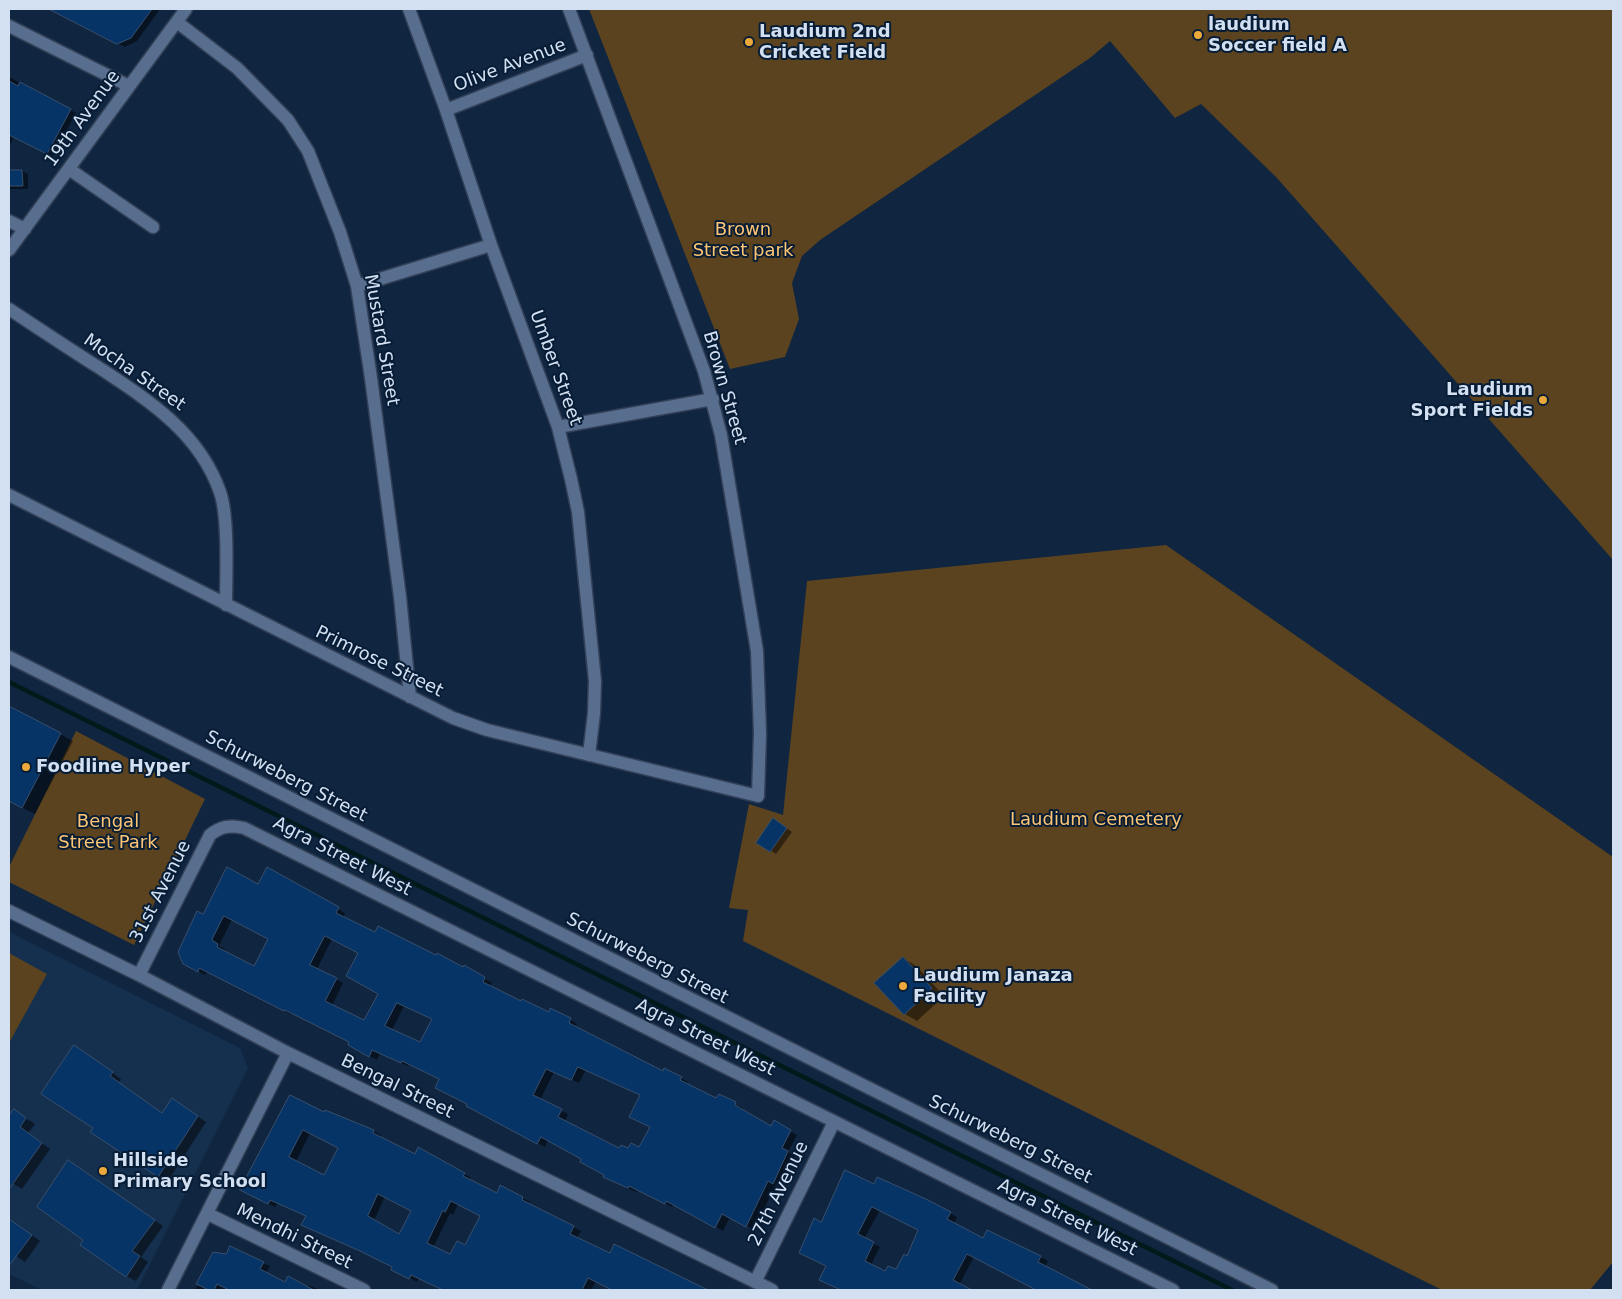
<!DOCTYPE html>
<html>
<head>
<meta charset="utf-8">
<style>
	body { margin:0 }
	#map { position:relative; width:1622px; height:1299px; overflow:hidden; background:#102540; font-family:"DejaVu Sans",sans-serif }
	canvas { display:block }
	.frame { position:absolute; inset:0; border:10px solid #d2e0f2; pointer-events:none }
</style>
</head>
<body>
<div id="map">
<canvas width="1622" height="1299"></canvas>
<div class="frame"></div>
</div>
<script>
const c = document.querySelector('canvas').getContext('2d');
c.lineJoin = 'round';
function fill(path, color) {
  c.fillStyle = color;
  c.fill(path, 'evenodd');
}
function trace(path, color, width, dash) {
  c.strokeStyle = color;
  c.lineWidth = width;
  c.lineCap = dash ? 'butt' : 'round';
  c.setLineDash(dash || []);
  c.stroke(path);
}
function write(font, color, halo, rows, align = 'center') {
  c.font = font + ' "DejaVu Sans",sans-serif';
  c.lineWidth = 4;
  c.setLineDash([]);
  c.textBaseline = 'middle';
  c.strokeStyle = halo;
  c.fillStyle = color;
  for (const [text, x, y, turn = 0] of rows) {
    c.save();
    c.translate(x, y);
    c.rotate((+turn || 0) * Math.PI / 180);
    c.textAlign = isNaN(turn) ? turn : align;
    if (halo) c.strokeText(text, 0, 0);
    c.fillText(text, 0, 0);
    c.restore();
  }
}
const built = new Path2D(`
	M 9,932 L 240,1048 L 248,1068 L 137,1290 L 42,1290 L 9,1274 Z`);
const green = new Path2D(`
	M 589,9 L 1613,9 L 1613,560 L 1277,178 L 1201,104 L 1175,118 L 1110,41 L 1090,58 L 820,240 L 802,256 L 792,283 L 799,319 L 785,357 L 730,369 Z
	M 1166,545 L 1613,857 L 1613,1262 L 1590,1290 L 1442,1290 L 743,941 L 748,910 L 729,908 L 749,804 L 783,815 L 807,581 Z
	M 76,731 L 205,799 L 134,945 L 9,882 L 9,867 Z
	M 9,953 L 47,974 L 9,1043 Z`);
const shadow = new Path2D(`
	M 56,9 L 160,9 L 137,41 L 125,47 Z
	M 9,77 L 76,113 L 53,156 L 14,137 L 9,146 Z
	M 9,171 L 22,171 L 28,174 L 28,189 L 9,189 Z
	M 9,707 L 73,741 L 35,814 L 9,801 Z
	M 779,823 L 792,832 L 776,854 L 771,851 Z
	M 267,868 L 345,913 L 343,918 L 375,934 L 463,969 L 464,967 L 492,983 L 490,987 L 522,1003 L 570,1019 L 577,1024 L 575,1028 L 663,1073 L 665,1069 L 688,1082 L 687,1085 L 717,1100 L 719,1096 L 743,1108 L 741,1110 L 772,1128 L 774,1122 L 797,1135 L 788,1152 L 795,1156 L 781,1187 L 776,1184 L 754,1230 L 730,1217 L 723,1231 L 674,1204 L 672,1207 L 637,1189 L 636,1192 L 612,1180 L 583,1159 L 548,1140 L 545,1147 L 473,1109 L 440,1079 L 409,1064 L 408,1066 L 380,1053 L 377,1060 L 356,1049 L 350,1042 L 292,1013 L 291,1014 L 207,972 L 205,975 L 192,968 L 204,916 L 258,886 ZM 232,919 L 269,938 L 254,968 L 223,952 L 225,949 L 219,946 ZM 332,939 L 359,953 L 380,994 L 364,1022 L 332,1006 L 343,983 L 317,969 ZM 404,1006 L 433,1019 L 421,1044 L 392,1030 ZM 586,1070 L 641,1095 L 651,1127 L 639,1148 L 619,1150 L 565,1122 L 568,1114 L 540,1100 L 554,1072 L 579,1083 Z
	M 903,958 L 916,966 L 944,996 L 917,1021 L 905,1014 Z
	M 84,1052 L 121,1079 L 118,1083 L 163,1114 L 181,1105 L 206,1122 L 168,1181 L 159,1176 Z
	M 291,1097 L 324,1114 L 326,1111 L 374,1131 L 381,1135 L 379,1138 L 415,1156 L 419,1148 L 471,1178 L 470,1181 L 497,1195 L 501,1187 L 523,1198 L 530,1202 L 528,1204 L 581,1231 L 577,1238 L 610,1255 L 671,1275 L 708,1290 L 610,1290 L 611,1289 L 596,1281 L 591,1290 L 444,1290 L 418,1278 L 417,1282 L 369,1255 L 302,1225 L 307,1216 L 278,1203 L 275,1207 L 249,1194 ZM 310,1133 L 339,1148 L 325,1177 L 296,1162 ZM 385,1196 L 412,1211 L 400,1236 L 374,1221 ZM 458,1204 L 481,1216 L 465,1247 L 450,1256 L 433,1248 L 450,1213 L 453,1215 Z
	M 14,1111 L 35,1124 L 28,1133 L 50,1149 L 22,1189 L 9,1181 L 9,1119 Z
	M 77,1167 L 163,1226 L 141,1257 L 148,1262 L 136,1281 L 126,1276 L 85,1239 Z
	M 874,1186 L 928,1201 L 957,1217 L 954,1224 L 984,1240 L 1023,1248 L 1041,1257 L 1048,1261 L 1045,1267 L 1089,1290 L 1033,1290 L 1034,1288 L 974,1257 L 959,1285 L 966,1289 L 965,1290 L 842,1290 L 828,1284 L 821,1223 ZM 880,1210 L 920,1230 L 908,1257 L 896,1271 L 885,1272 L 871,1265 L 880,1247 L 864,1239 Z
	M 9,1219 L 40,1241 L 25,1262 L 9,1251 Z
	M 214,1253 L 263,1263 L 270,1266 L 266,1273 L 285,1284 L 311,1286 L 319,1290 L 195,1290 Z`);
const stream = new Path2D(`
	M 9,682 L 1232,1290`);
const building = new Path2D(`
	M 49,9 L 152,9 L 131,38 L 117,44 Z
	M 9,81 L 18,86 L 20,82 L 71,109 L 47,154 L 9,135 Z
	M 9,170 L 22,170 L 23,186 L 9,186 Z
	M 9,706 L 61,733 L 22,808 L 9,801 Z
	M 773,818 L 787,828 L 770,852 L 756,843 Z
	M 227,867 L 258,884 L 267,867 L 339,907 L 336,913 L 375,932 L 378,926 L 436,955 L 437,953 L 463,967 L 464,965 L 485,977 L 483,982 L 521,1001 L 522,999 L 549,1012 L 550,1008 L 571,1018 L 569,1023 L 663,1071 L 664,1068 L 682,1077 L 680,1080 L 716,1098 L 719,1094 L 736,1102 L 735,1105 L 771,1126 L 774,1120 L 791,1130 L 782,1148 L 788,1151 L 773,1184 L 768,1181 L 746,1227 L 722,1214 L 715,1228 L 666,1201 L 665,1204 L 629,1186 L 628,1188 L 603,1177 L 604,1175 L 580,1162 L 581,1159 L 541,1137 L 537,1144 L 466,1106 L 467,1104 L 435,1088 L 439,1079 L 402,1061 L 401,1063 L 372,1050 L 369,1057 L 348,1045 L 349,1042 L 285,1010 L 284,1011 L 199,968 L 198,972 L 183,964 L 178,952 L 197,911 L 203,914 ZM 224,916 L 268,939 L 254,966 L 217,947 L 218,944 L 212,940 ZM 325,936 L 358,953 L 346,976 L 378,994 L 364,1020 L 325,1001 L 337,978 L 310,965 ZM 397,1003 L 432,1019 L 420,1042 L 385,1026 ZM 578,1067 L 640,1095 L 629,1117 L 650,1127 L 639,1147 L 631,1143 L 628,1148 L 621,1145 L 619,1148 L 558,1117 L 562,1109 L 533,1095 L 546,1069 L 571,1080 Z
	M 903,957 L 932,988 L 904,1015 L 874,983 Z
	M 74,1045 L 113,1072 L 110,1076 L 162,1113 L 172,1098 L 198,1116 L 158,1177 L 90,1132 L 93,1128 L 41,1094 Z
	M 290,1095 L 324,1112 L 325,1110 L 374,1130 L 373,1133 L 415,1154 L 418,1147 L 465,1173 L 463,1176 L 497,1193 L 500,1185 L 523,1197 L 522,1200 L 574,1226 L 570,1234 L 610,1253 L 614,1244 L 708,1290 L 612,1290 L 588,1278 L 582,1290 L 443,1290 L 411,1275 L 409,1279 L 391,1270 L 392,1267 L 360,1251 L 301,1225 L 306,1216 L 270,1200 L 268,1204 L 240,1190 ZM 303,1130 L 338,1148 L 324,1175 L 289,1157 ZM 378,1194 L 411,1211 L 399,1234 L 368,1216 ZM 451,1201 L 480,1216 L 465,1245 L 457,1241 L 450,1254 L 427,1243 L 443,1210 L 445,1212 Z
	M 14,1109 L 26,1118 L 20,1127 L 42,1143 L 9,1189 L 9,1116 Z
	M 68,1160 L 155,1220 L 132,1251 L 140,1256 L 126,1277 L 80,1245 L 83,1240 L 37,1207 Z
	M 845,1170 L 874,1184 L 877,1177 L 928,1200 L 951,1212 L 947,1219 L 983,1238 L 987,1230 L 1041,1256 L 1038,1262 L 1092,1290 L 1036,1290 L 967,1254 L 953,1280 L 972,1290 L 841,1290 L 819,1280 L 826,1266 L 799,1253 L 814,1218 L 821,1222 ZM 872,1207 L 918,1230 L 907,1256 L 904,1254 L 896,1269 L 888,1266 L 885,1271 L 865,1261 L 874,1242 L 858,1234 Z
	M 9,1219 L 32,1235 L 9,1266 Z
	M 230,1246 L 264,1262 L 260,1269 L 285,1282 L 288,1276 L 314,1290 L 229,1290 L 217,1284 L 214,1290 L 209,1290 L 196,1284 L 213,1252 L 226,1254 Z`);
const minor = new Path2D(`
	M 409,9 L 446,110 L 491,245 L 558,427 L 571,479 L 578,512 L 595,681 L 594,713 L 589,755
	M 177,22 L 237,68 L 288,120 L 308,151 L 340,232 L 357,286 L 371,378 L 400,597 L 410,697
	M 9,26 L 129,86
	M 446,110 L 587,55
	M 69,169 L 153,227
	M 9,221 L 25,229
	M 9,250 L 186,9
	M 357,286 L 491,245
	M 9,309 C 38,328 68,348 98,367 C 148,400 199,432 220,492 C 229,518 226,576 226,605
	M 558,427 L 713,399
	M 9,495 L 453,718 L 487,730 L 758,796 L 760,733 L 757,651 L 721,435 L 704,371 L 569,9
	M 9,657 L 1272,1290
	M 9,911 L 139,975 L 288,1053 L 772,1290
	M 139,975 L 210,835 C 221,826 230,825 244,828 L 1173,1290
	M 208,1214 L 364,1290
	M 755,1282 L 834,1122
	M 168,1290 L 288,1053`);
const markers = [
	[1198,35,5,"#eca93b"],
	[749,42,5,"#eca93b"],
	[1543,400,5,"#eca93b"],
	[26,767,5,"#eca93b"],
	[903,986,5,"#eca93b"],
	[103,1171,5,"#eca93b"]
];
const poiNames = [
	["laudium",1208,25],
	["Soccer field A",1208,46],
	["Laudium 2nd",759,32],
	["Cricket Field",759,53],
	["Laudium",1533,390,"right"],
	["Sport Fields",1533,411,"right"],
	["Foodline Hyper",36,767],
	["Laudium Janaza",913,976],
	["Facility",913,997],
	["Hillside",113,1161],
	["Primary School",113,1182]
];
const streetNames = [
	["Olive Avenue",510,66,-21],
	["19th Avenue",83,119,-54],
	["Mustard Street",381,340,80],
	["Umber Street",555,368,70],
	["Mocha Street",134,373,35],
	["Brown Street",724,388,74],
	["Primrose Street",379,662,26],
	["Schurweberg Street",286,777,27],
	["Agra Street West",342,857,27],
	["31st Avenue",161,892,-63],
	["Schurweberg Street",647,959,27],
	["Agra Street West",705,1038,26],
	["Bengal Street",397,1087,26],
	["Schurweberg Street",1010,1140,26],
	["27th Avenue",779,1194,-64],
	["Agra Street West",1067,1218,26],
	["Mendhi Street",294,1237,26]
];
const parkNames = [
	["Brown",743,230],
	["Street park",743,251],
	["Laudium Cemetery",1096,820],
	["Bengal",108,822],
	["Street Park",108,843]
];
fill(built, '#152f4e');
fill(green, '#5b431f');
fill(shadow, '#0007');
trace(stream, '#001a1a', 4.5);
fill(building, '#063466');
trace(building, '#384f6c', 1);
trace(minor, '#324057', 15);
trace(minor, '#576e8e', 12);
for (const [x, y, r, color] of markers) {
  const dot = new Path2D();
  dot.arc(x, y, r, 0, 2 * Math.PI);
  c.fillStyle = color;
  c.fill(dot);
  trace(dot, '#071c35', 2);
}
write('bold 18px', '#d2e0f2', '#071c35', poiNames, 'left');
write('18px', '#d2e0f2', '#071c35', streetNames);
write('18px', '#fec674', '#071c35', parkNames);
</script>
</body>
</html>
